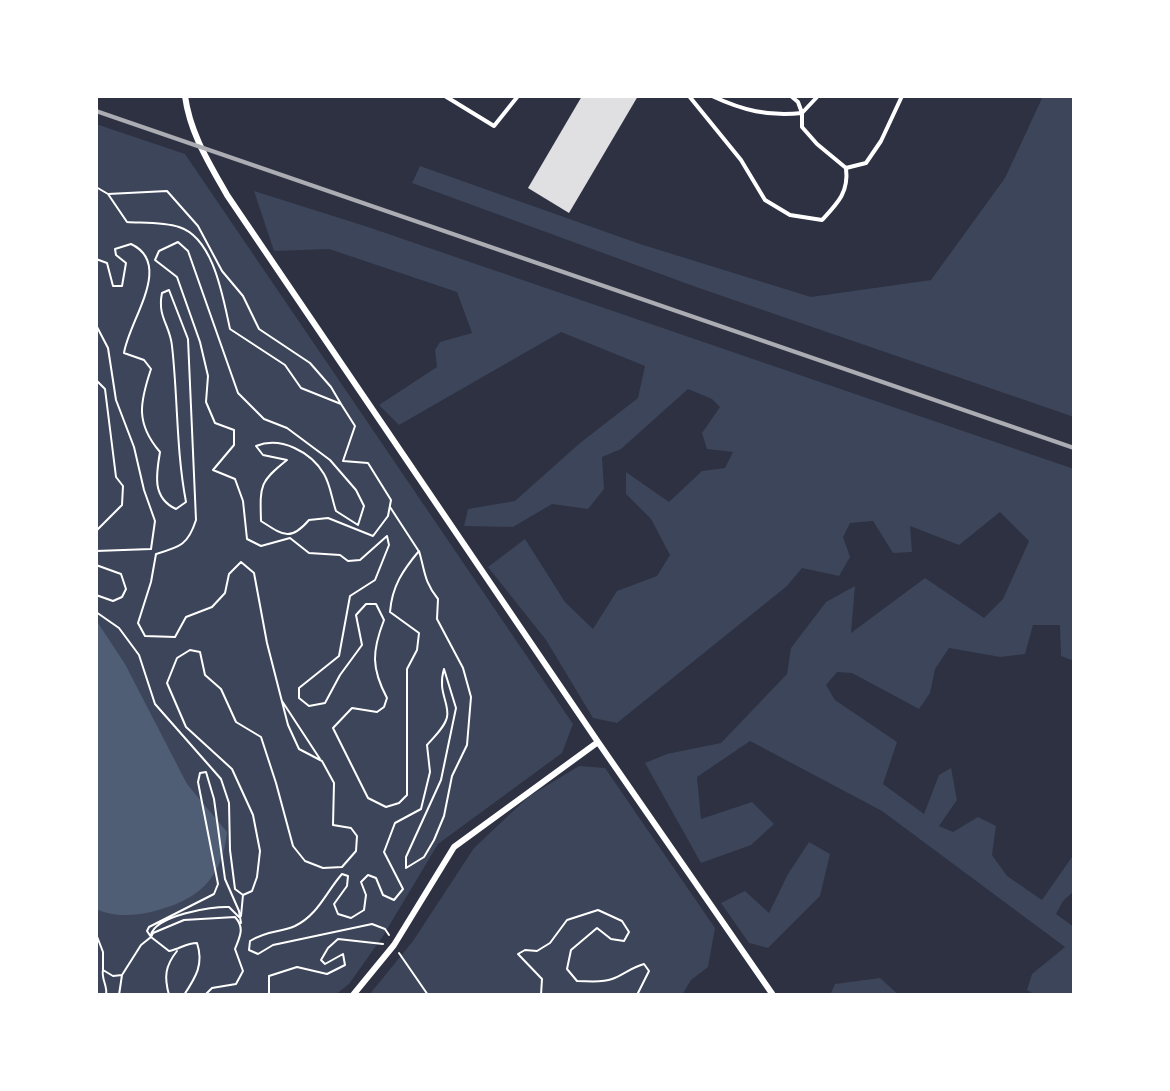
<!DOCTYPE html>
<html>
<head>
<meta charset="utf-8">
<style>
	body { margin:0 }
	#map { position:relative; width:1170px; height:1091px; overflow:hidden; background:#2d3142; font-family:"Alegreya Sans",sans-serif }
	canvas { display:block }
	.frame { position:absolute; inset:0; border:98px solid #fff; pointer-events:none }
</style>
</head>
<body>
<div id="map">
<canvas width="1170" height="1091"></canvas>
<div class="frame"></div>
</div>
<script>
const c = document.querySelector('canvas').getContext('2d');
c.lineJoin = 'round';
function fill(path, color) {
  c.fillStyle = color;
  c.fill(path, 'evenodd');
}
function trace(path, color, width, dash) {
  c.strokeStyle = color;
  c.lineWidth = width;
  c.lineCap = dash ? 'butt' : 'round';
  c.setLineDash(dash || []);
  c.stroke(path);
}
const green = new Path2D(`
	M 1043,96 L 1074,96 L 1074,417 L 696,287 L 412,183 L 420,166 L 640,244 L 811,297 L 931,280 L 1005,178 Z
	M 96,124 L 185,154 L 573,724 L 562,753 L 438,844 L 383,936 L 349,984 L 335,995 L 96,995 Z
	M 254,191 L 368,227 L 1074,469 L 1074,661 L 1061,656 L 1060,625 L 1033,625 L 1025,654 L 1000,657 L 949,648 L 935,669 L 930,693 L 919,709 L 852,673 L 837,672 L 826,685 L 835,700 L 897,742 L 883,784 L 924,814 L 939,775 L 951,768 L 957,800 L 939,826 L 953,832 L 978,817 L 996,826 L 992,855 L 1007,876 L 1042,900 L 1074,854 L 1074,891 L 1063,901 L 1056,914 L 1074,927 L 1074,995 L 1035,995 L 1027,990 L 1032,974 L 1065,947 L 882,811 L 750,741 L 697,777 L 701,819 L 752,802 L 774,824 L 751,845 L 701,863 L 645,763 L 667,754 L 721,743 L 787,674 L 791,648 L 826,602 L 855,586 L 851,633 L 925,578 L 984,618 L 1003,599 L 1029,541 L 1000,512 L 959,545 L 910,526 L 912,552 L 893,553 L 873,521 L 850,523 L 843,537 L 850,557 L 839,576 L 802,568 L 787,586 L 617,723 L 593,718 L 546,640 L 488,567 L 525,539 L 565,602 L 593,629 L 617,591 L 657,576 L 670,555 L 651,519 L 626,494 L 626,472 L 669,502 L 702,471 L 725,468 L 733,452 L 707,449 L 702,433 L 720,407 L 712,399 L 688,389 L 621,449 L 602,457 L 604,489 L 588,509 L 552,504 L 513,527 L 464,526 L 468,509 L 515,501 L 580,443 L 638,398 L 645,366 L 561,332 L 399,425 L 379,405 L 437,367 L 435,350 L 440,342 L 472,333 L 457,292 L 329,249 L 274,251 Z
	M 579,766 L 605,768 L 715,928 L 708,967 L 691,980 L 682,995 L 369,995 L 413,941 L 474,848 L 528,797 Z
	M 809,842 L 830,854 L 820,896 L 768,948 L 749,943 L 721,903 L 745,891 L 769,913 L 788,874 Z
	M 880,978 L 899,995 L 830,995 L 835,984 Z`);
const water = new Path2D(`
	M 96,620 L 125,664 L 187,784 L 227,832 C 222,880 197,901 151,912 C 133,916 113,917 96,909 Z`);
const building = new Path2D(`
	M 582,96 L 638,96 L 569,213 L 528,188 Z`);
const path = new Path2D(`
	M 96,187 L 108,194 L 127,222 C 143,223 164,222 179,227 C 214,238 223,298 230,329 L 285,365 L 301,388 L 341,404 L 355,426 L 343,461 L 368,463 L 391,500 L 388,516 L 373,536 L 328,518 L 309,520 C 290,542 283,535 261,521 C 260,486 259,482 287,460 L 263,455 L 256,446 C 281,436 311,452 324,474 C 330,484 332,499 336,511 L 358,525 L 364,506 L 356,490 L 330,460 L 287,428 L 264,419 L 238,393 L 188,251 L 178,242 L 159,251 L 155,260 L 177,277 L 200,342 L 208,376 L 206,402 L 215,423 L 234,430 L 234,445 L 213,470 L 235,479 L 243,501 L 247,539 L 261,546 L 290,538 L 309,553 L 340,555 L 348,561 L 360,560 L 387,536 L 389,545 L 375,580 L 350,596 L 339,656 L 299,688 L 299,698 L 309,706 L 325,703 L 340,675 L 362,645 L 356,615 L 366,604 L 376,604 L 384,620 C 372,651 371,668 387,698 L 384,707 L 377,712 L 352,708 L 333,728 L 368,798 L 386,807 L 399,803 L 407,795 L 407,669 L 417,650 L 419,633 L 390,612 C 392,586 403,570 419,551 C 425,571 424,582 438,599 L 437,619 L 463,668 L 471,697 L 467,745 L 452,776 L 444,816 L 434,840 L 424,857 L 406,868 L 406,857 L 441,780 L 456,708 L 444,669 C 437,692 450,703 447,717 C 445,727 434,737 427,745 L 430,772 L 421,809 L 395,823 L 384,852 L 403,889 L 394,900 L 383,895 L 376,878 L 368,875 L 361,882 L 366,895 L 364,910 L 351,918 L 338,914 L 334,904 L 347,886 L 348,876 L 342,874 C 326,892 318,915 295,926 C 279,933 268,930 250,941 L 249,950 L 258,954 L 273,945 L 372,924 L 385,929 L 389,935
	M 108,194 L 167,191 L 198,226 L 222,271 L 243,296 L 259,329 L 310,363 L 331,387 L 341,404
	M 96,259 L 107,263 L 113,286 L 122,286 L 126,263 L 116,255 L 115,249 L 131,244 C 174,264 129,320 124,353 L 144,360 L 151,369 C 140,402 135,423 160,452 C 156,475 152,498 176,509 L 186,502 C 176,450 178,398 172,346 C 170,325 157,317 162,293 L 169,290 L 188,339 L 196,520 C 188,545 180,547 156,554 L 151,582 L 138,623 L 145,636 L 175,637 L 186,617 L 212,607 L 225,593 L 229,574 L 241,562 L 254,573 L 267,643 L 288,725 L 299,749 L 322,761 L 334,783 L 333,825 L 351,828 L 357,836 L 356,851 L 342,867 L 323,868 L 305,861 L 293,846 L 276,783 L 261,737 L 236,722 L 221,689 L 205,675 L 200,652 L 190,650 L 177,658 L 167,683 L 186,727 L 232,769 L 253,815 L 260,851 L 257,877 L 252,891 L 243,895 L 235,889 L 230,850 L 229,803 L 221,779 L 155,704 L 139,655 L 119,628 L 96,612
	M 96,325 L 108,348 L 116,400 L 134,447 L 144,490 L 155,521 L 151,549 L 96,551
	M 96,380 L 105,389 L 116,477 L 123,486 L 122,505 L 96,531
	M 96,405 L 96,416
	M 390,507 L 418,550
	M 96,565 L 121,574 L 126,589 L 122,597 L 113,601 L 96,595
	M 282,701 L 320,759
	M 241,916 L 243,895
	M 96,934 L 103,952 L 103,970 L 113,976 L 122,975 L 141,945 L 151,937
	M 151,935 C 155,916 211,906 229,907 L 239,917
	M 151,937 L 147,931 L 149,927 L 214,894 L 218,884 L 198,782 L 200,773 L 206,772 L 214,799 L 225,879 L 239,911 L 241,923
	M 399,953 L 428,995
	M 103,970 C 101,979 108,986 106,995
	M 119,995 L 122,975
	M 169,995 C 164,977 165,966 177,951
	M 184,995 C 196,977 204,964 197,943 C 186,943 180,949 169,951 L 151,937 L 153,933 L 184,920 L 235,917 C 245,928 240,936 235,949 L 243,971 L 236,984 L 212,988 L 205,995
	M 269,995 L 269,976 L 297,967 L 327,974 L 345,965 L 343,954 L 325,964 L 321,960 L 328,948 L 338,939 L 383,944
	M 541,995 L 542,979 L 518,954 L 525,950 L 537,951 L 550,943 L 567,920 L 598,910 L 622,921 L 629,932 L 624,941 L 611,939 L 597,928 L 571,950 L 567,969 L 577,981 C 588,981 602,983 612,979 C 623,975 632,967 644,964 L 649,971 L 637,995`);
const service = new Path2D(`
	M 445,96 L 494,126 L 518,96
	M 689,96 L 741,160 L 765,200 L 790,215 L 822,220 C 838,203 849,192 846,168
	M 712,96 C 742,110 769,117 802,113 L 798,102 L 791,96
	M 818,96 L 802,113 L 802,127 L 817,144 L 846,168 L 866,163 L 881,141 L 902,96`);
const minor = new Path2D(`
	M 185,96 C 190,133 209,163 227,195 L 598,742 L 773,995
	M 353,995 L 394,945 L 454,847 L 598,742`);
const rail = new Path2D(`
	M 96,111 L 1074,448`);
fill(green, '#3c4559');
fill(water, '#4f5d75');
fill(building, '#e0e0e3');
trace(path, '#fff', 2);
trace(service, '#fff', 4);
trace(minor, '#fff', 6);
trace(rail, '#abadb3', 4);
</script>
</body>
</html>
